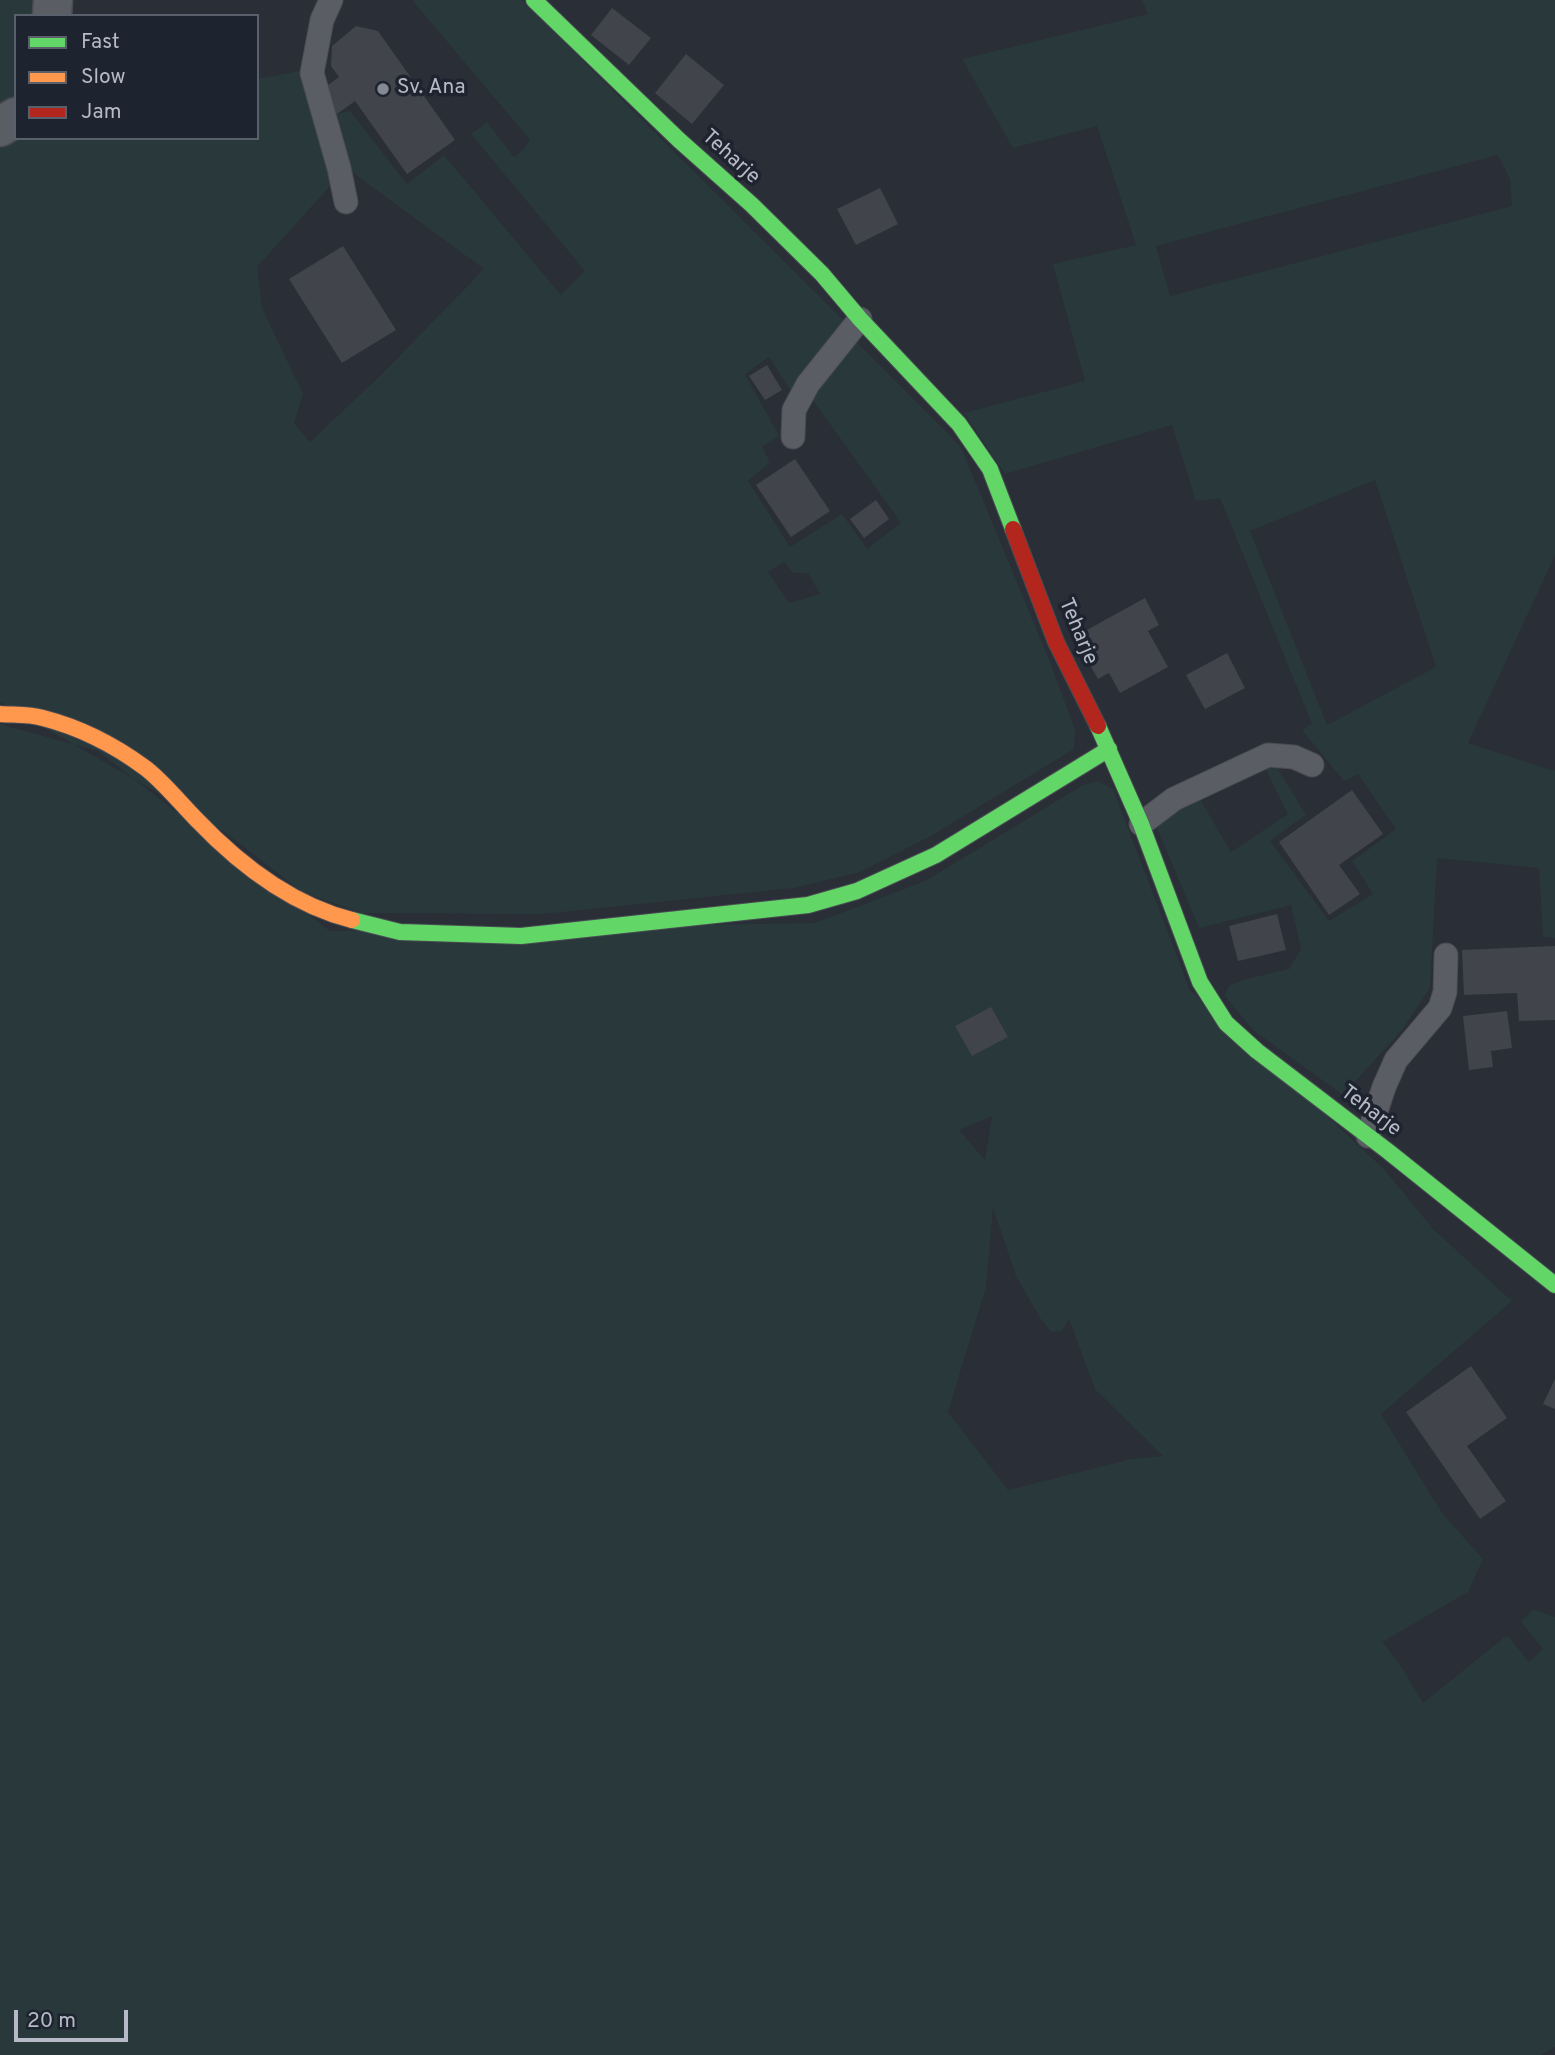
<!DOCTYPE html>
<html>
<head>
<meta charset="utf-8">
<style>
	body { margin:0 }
	#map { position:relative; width:1555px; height:2055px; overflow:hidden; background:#2a2e36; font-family:Overpass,sans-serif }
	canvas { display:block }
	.legend { position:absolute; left:14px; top:14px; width:245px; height:126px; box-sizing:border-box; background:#1e242f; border:2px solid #5a606b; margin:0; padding:9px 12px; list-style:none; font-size:21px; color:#b5bac6 }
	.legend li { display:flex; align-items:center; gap:14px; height:35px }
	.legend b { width:35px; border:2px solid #5a606b }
	.scale { position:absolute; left:14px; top:2010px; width:114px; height:32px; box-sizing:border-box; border:4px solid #b5bac6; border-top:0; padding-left:9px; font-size:21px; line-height:24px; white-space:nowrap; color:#b5bac6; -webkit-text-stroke:5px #1e242f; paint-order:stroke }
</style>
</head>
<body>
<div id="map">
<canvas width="1555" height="2055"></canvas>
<ul class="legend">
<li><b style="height:9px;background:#63d668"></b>Fast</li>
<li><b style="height:9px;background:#ff974d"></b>Slow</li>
<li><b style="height:9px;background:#b3261e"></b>Jam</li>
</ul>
<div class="scale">20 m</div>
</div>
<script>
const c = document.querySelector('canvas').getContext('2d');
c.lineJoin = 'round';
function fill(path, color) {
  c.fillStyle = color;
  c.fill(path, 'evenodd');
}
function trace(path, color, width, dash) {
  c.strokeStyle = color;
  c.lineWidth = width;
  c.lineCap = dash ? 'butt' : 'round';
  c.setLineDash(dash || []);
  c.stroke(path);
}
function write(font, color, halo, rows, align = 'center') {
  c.font = font + ' Overpass,sans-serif';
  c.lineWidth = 7;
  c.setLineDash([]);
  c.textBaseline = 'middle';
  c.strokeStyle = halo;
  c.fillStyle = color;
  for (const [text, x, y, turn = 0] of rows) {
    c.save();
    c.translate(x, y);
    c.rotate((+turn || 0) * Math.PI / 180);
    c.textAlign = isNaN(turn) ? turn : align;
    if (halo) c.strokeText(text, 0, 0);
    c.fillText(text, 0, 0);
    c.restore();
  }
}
const green = new Path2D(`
	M 0,0 L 47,0 L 45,16 L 16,16 L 16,102 L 0,120 Z
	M 412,0 L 522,0 L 844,321 C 825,343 813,371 791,391 L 769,357 L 745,374 L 779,436 L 762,447 L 770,462 L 748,481 L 790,547 L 842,514 L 867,549 L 901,523 L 812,399 L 823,378 L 855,341 L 961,447 L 1050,662 L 1075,729 L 1074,749 L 931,836 L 860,872 L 794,888 L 543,914 L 361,913 L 301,891 L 219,828 L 0,702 L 0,136 L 16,138 L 257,138 L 257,79 L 300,71 L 327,155 L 331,185 L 257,267 L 262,308 L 303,394 L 294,423 L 310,442 L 383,373 L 484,269 L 349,170 L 337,114 L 350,111 L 407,184 L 444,155 L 561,295 L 585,271 L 471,134 L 487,122 L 514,157 L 524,149 L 530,140 ZM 784,562 L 793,573 L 808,573 L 820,594 L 789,603 L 768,572 Z
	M 1142,0 L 1555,0 L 1555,555 L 1468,743 L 1554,771 L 1555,769 L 1555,938 L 1543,937 L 1539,868 L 1437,858 L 1430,988 L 1402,1030 L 1343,1095 L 1254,1031 L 1224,995 L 1230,985 L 1242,980 L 1289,969 L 1301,949 L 1291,905 L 1199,928 L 1157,828 L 1165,813 L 1197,794 L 1231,852 L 1288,814 L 1263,764 L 1275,764 L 1306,815 L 1270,841 L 1329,921 L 1373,894 L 1352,861 L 1396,829 L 1358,774 L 1344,781 L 1302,730 L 1312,724 L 1220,498 L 1196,501 L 1172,425 L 1005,474 L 964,413 L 1085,381 L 1053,264 L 1136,245 L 1097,126 L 1013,148 L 962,59 L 1148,14 ZM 1498,155 L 1510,179 L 1512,206 L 1170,296 L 1156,246 ZM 1375,480 L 1436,667 L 1327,725 L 1250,531 Z
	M 0,724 L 98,751 L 330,931 L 815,923 L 925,881 L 1083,785 L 1098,781 L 1113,789 L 1190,990 L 1384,1169 L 1433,1229 L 1512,1301 L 1381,1414 L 1442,1513 L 1483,1559 L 1468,1592 L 1382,1642 L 1399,1663 L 1423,1703 L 1507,1635 L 1529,1662 L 1543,1649 L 1521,1622 L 1533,1609 L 1555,1617 L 1555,2047 L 1541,2055 L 0,2055 ZM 991,1117 L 992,1117 L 985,1160 L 959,1130 ZM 993,1208 L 1016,1276 L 1040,1318 L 1051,1332 L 1062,1331 L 1069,1319 L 1095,1389 L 1163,1456 L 1131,1459 L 1008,1490 L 948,1412 L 986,1287 Z`);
const building = new Path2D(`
	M 612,8 L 651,38 L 629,65 L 591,35 Z
	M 356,26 L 378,31 L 455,140 L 407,174 L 355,101 L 337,114 L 320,91 L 339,77 L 331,66 L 332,46 Z
	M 686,54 L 724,85 L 692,124 L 655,93 Z
	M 880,188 L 898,224 L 856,245 L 837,209 Z
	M 343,246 L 396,330 L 342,363 L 289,279 Z
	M 767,365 L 782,390 L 765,400 L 749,376 Z
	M 795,459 L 830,511 L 791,537 L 756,485 Z
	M 876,500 L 889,519 L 864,538 L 850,519 Z
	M 1145,598 L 1159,625 L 1148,631 L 1168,667 L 1120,693 L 1109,673 L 1098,679 L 1074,637 Z
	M 1227,653 L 1245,688 L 1205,709 L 1186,675 Z
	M 1352,790 L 1383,834 L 1339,865 L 1360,894 L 1329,915 L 1279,842 Z
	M 1277,914 L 1286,950 L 1238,961 L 1229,926 Z
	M 1555,946 L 1555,1020 L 1519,1021 L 1517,993 L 1464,995 L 1462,950 Z
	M 991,1007 L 1008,1037 L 972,1056 L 955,1026 Z
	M 1507,1011 L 1512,1048 L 1491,1051 L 1493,1067 L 1469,1070 L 1463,1016 Z
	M 1471,1366 L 1507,1418 L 1467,1446 L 1506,1501 L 1480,1519 L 1406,1412 Z
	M 1555,1379 L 1555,1409 L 1543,1404 Z`);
const lane = new Path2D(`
	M 331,0 L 322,20 L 312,73 L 339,168 L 346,202
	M 793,437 L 794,410 L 808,384 L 860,319
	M 1141,824 L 1174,799 L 1268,755 L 1294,757 L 1312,765
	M 1368,1136 L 1384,1087 L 1396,1060 L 1440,1008 L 1445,992 L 1446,955`);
const street = new Path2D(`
	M 52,16 L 53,0
	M 0,127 L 16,117`);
const fast = new Path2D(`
	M 534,0 L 679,140 L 752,205 L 822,274 L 860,319 L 959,424 L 990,469 L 1013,529
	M 1098,726 L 1141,824 L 1200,982 L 1226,1023 L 1257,1051 L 1389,1152 L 1555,1285
	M 352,920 L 400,932 L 521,936 L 808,905 L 857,891 L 936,855 L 1109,749`);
const slow = new Path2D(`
	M 0,714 C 14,715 30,714 43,718 C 78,727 114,745 144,767 C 161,779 181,804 197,820 C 239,864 292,905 352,920`);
const jam = new Path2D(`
	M 1013,529 L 1056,642 L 1098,726`);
const markers = [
	[383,89,7,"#848994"]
];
const poiNames = [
	["Sv. Ana",397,89]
];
const streetNames = [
	["Teharje",730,158,42],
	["Teharje",1077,632,67],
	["Teharje",1370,1112,37]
];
fill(green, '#28383b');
fill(building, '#41444b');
trace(lane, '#484b50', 25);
trace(street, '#484b50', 41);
trace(fast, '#484b52', 18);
trace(slow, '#484b52', 18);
trace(jam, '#484b52', 18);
trace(lane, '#5a5d64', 23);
trace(street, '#5a5d64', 38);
trace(fast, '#63d668', 16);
trace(slow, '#ff974d', 16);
trace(jam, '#b3261e', 16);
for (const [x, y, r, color] of markers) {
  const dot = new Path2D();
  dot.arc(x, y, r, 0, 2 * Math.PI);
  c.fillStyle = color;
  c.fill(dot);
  trace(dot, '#1e242f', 2.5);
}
write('21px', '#b5bac6', '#1e242f', poiNames, 'left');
write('21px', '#b5bac6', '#1e242f', streetNames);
</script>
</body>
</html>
